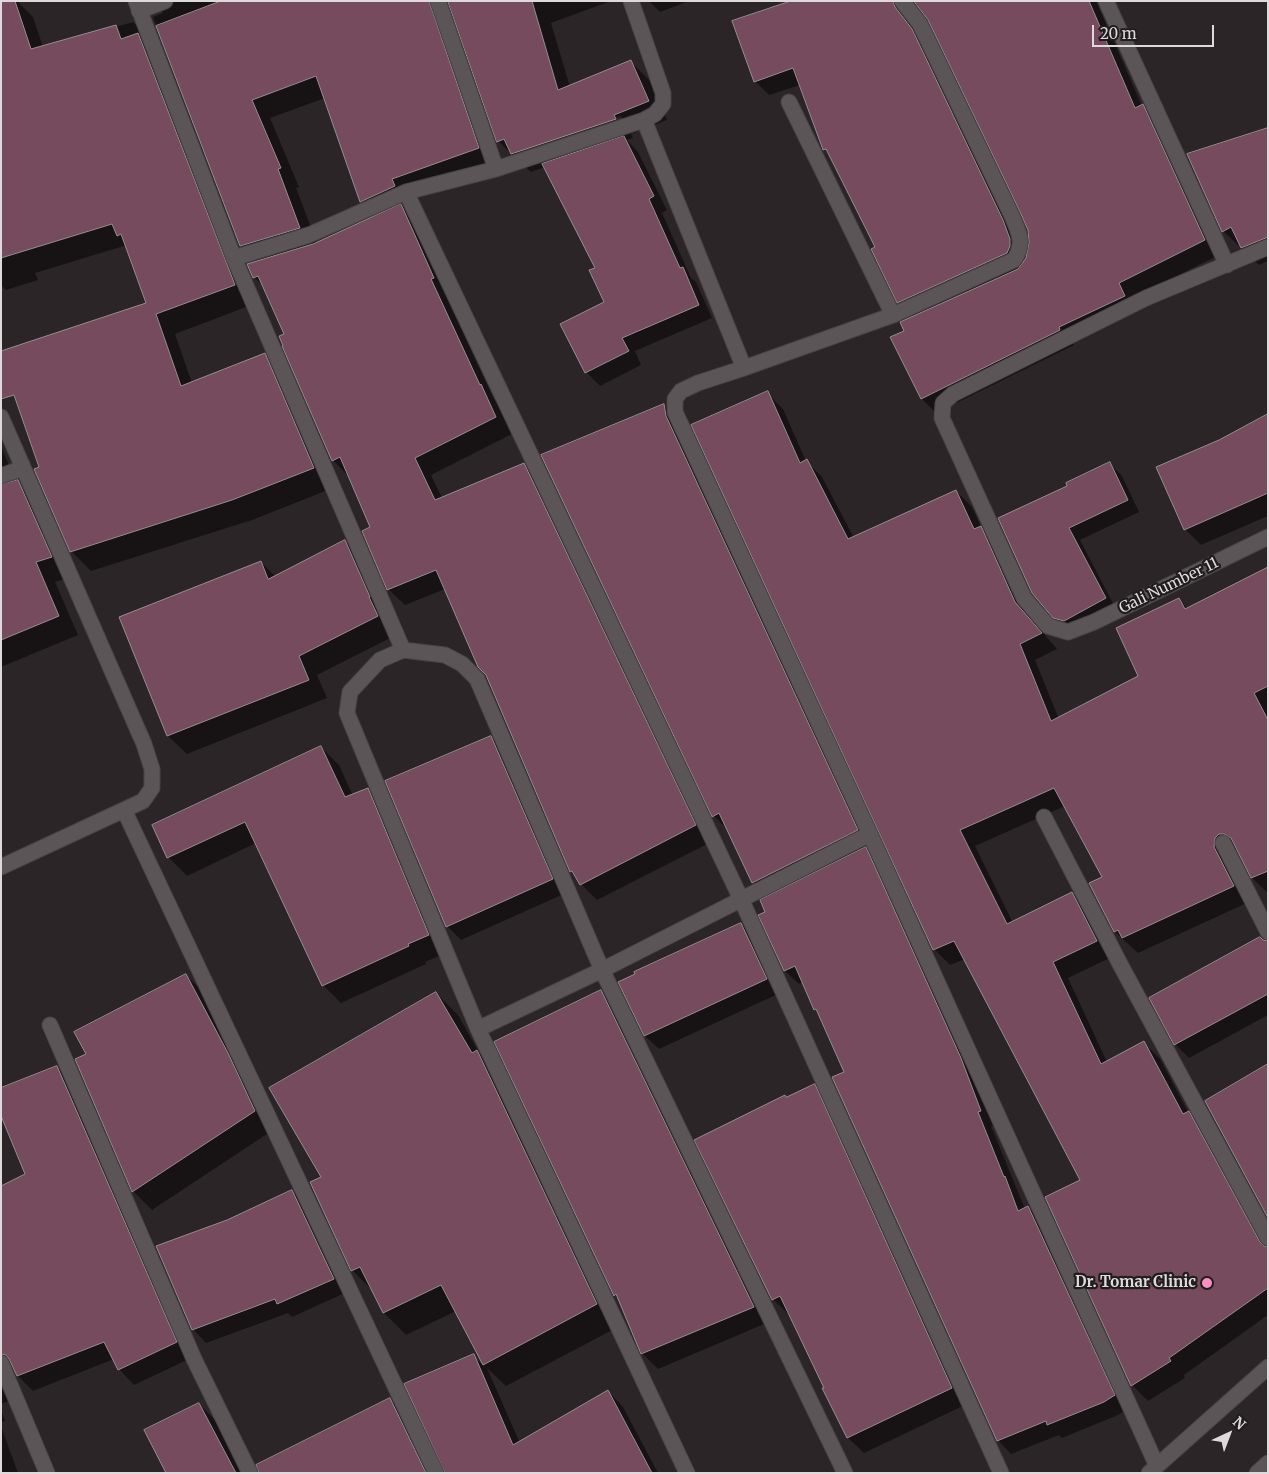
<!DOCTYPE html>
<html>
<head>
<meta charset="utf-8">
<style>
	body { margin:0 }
	#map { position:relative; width:1269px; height:1474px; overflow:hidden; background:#2b2527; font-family:Merriweather,serif }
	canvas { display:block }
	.frame { position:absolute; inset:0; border:2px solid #dedadb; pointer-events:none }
	.north { position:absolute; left:1204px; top:1409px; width:50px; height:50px; -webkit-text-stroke:4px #211c1e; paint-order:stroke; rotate:43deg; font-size:14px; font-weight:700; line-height:20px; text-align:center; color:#dedadb }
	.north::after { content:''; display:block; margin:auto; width:18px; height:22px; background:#dedadb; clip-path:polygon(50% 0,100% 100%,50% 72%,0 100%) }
	.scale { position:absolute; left:1092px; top:25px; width:122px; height:22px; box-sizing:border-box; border:2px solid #dedadb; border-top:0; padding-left:6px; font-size:15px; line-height:18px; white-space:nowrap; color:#dedadb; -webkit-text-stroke:4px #211c1e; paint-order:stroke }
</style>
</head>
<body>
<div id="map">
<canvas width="1269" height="1474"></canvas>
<div class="frame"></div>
<div class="north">N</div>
<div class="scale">20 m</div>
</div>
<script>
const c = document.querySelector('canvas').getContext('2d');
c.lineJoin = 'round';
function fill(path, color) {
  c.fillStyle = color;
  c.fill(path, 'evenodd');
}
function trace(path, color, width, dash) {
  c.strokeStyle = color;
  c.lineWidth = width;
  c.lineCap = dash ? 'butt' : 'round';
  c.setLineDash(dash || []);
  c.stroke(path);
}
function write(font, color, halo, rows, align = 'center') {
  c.font = font + ' Merriweather,serif';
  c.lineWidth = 4.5;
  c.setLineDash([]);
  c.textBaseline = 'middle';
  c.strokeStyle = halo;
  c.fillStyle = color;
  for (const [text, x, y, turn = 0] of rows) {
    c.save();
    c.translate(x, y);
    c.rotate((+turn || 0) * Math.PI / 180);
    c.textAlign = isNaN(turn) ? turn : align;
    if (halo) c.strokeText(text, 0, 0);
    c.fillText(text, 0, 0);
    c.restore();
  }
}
const shadow = new Path2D(`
	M 1,1 L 17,1 L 33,17 L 43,47 L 133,22 L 153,41 L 254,304 L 175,334 L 192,383 L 264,354 L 284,374 L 333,488 L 252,520 L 91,571 L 71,551 L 148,303 L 127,245 L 35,273 L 38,280 L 6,290 L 1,285 Z
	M 151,1 L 611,1 L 551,23 L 570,87 L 631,62 L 650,81 L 667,120 L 631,134 L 633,138 L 627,140 L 638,152 L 667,210 L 662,213 L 691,278 L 696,282 L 712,318 L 635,351 L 641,365 L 600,386 L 586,372 L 605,302 L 597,269 L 545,167 L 531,172 L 498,141 L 453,11 L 449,14 L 497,167 L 410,197 L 413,205 L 404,209 L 417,222 L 449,294 L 446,296 L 494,399 L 497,402 L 512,434 L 431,475 L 442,498 L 524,464 L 540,480 L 711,842 L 597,900 L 581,884 L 577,877 L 571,871 L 487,675 L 445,589 L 405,605 L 388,589 L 371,528 L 349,477 L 333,460 L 285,334 L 266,289 L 254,277 L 257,262 L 241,246 L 153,17 L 163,13 ZM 325,98 L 362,201 L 377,217 L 317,243 L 296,188 L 299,187 L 270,118 ZM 621,116 L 622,119 L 517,154 L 515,152 Z
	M 649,1 L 689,1 L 660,12 Z
	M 795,1 L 1096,1 L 1142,106 L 1157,120 L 1219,255 L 1132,298 L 1072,341 L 1074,345 L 936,413 L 922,399 L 892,338 L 906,331 L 914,317 L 898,302 L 876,248 L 832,157 L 823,147 L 800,85 L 769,95 L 755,81 ZM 916,6 L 919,6 L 929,19 L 1029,230 L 1031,243 L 1027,259 L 1022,264 L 1024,258 L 1023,251 L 926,45 L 908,22 L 907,17 L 911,7 Z
	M 1268,132 L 1268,261 L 1259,265 L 1223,231 Z
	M 767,393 L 783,409 L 806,461 L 822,477 L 854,538 L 956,491 L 972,507 L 982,529 L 996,543 L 1031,619 L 1057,649 L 1035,660 L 1059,719 L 1140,677 L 1179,600 L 1188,609 L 1268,569 L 1268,893 L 1252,878 L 1238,849 L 1235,850 L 1230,854 L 1249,902 L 1138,953 L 1115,932 L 1090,884 L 1104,877 L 1065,806 L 975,846 L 1013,923 L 1072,893 L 1088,909 L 1112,957 L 1068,978 L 1107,1062 L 1144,1043 L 1160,1059 L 1188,1112 L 1204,1128 L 1268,1246 L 1268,1315 L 1184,1375 L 1185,1378 L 1148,1401 L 1132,1385 L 1081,1181 L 965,959 L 950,965 L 934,949 Z
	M 664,406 L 684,426 L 877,850 L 870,853 L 879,862 L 994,1125 L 991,1126 L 1025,1209 L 1028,1207 L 1042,1221 L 1127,1409 L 1118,1415 L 1062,1438 L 1059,1435 L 1011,1454 L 998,1440 L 846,1072 L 819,1014 L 815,1009 L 803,982 L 799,984 L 785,971 L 760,915 L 767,912 L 768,898 L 753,883 L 730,832 L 714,816 L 543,456 Z
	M 1268,415 L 1268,516 L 1201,545 L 1185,529 L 1219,441 Z
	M 1,446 L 18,488 L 20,487 L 40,507 L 71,577 L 55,582 L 78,635 L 1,667 Z
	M 1110,464 L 1122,476 L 1139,512 L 1080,540 L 1117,611 L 1067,630 L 1054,617 L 1069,486 Z
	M 345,541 L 364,560 L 396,635 L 317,675 L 327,698 L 187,754 L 168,736 L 121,618 L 261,562 L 276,577 Z
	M 491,737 L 505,751 L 566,893 L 461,940 L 447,926 Z
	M 321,747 L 339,765 L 353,796 L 368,789 L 386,808 L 446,953 L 425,962 L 426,964 L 341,1003 L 323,985 L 256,843 L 187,876 L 169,858 L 153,826 Z
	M 741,924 L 755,938 L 780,993 L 659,1049 L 645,1036 L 620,982 Z
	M 1268,942 L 1268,1015 L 1189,1058 L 1175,1044 Z
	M 186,975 L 205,994 L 273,1130 L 152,1210 L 133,1191 L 88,1055 Z
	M 601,991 L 616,1007 L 769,1322 L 658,1369 L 643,1354 L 620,1300 L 615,1295 Z
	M 436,993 L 458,1015 L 481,1056 L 499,1073 L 618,1327 L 506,1386 L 487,1368 L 520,1443 L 608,1391 L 623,1407 L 658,1473 L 446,1473 L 473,1356 L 485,1367 L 456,1311 L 406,1335 L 384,1313 L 374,1292 L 352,1270 L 323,1178 Z
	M 57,1067 L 72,1083 L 191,1358 L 134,1385 L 119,1369 L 114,1359 L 33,1391 L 18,1376 L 15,1369 L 13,1370 L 8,1373 L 14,1399 L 1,1404 L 1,1187 L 27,1175 Z
	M 814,1086 L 830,1102 L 967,1404 L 864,1453 L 848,1438 L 824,1389 L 825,1388 L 790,1314 L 788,1314 L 773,1299 L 786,1098 Z
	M 292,1191 L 306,1205 L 347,1292 L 292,1317 L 288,1313 L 206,1343 L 193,1329 L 228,1221 Z
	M 390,1399 L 406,1415 L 433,1473 L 261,1473 Z
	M 199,1404 L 215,1420 L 242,1473 L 168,1473 Z
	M 1,1409 L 5,1421 L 1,1422 Z
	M 1,1426 L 18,1473 L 1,1473 Z`);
const building = new Path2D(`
	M 1,1 L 15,1 L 31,49 L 116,25 L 121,39 L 138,33 L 235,285 L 156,314 L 181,386 L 265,353 L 314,468 L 232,500 L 70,552 L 34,469 L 39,467 L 14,395 L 1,399 L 1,351 L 146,303 L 121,234 L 117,236 L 112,224 L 1,258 Z
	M 221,1 L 429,1 L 479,148 L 392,179 L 395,186 L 360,202 L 316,76 L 252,100 L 281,168 L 278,169 L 300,228 L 240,246 L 156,26 Z
	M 448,1 L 532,1 L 558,90 L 631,60 L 649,101 L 614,115 L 616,119 L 511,154 L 504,139 L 497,142 Z
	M 791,1 L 893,1 L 895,7 L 912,29 L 1003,220 L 1010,239 L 1010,246 L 1007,253 L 897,303 L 871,249 L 875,247 L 826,149 L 823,150 L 822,147 L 793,68 L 754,82 L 732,21 Z
	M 914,1 L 1089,1 L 1135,108 L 1143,104 L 1205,240 L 1119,283 L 1125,296 L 1059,327 L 1060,330 L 921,399 L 890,337 L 904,331 L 900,322 L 1018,269 L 1026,258 L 1029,243 L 1028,230 L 1020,212 L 928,20 Z
	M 1268,128 L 1268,237 L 1241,248 L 1231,227 L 1222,232 L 1187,154 Z
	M 624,136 L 654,196 L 649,199 L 680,268 L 683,267 L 699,305 L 622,338 L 629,351 L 585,373 L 560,324 L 604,302 L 589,270 L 595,268 L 542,164 Z
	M 401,204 L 434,278 L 431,279 L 480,385 L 481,384 L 496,417 L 415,458 L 435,500 L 524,463 L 696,825 L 580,885 L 572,871 L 570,872 L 486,675 L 478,667 L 436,570 L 387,590 L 362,531 L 370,527 L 340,457 L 332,461 L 282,346 L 283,346 L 279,336 L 284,334 L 258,276 L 253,278 L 247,264 L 313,244 Z
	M 768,391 L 800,463 L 807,459 L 848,539 L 956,490 L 974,529 L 981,526 L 1015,602 L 1042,633 L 1020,644 L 1051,721 L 1138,676 L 1116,628 L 1179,598 L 1185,609 L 1268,567 L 1268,686 L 1254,693 L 1268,720 L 1268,871 L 1251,878 L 1231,838 L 1224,834 L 1219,834 L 1215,838 L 1214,847 L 1234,886 L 1122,938 L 1118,930 L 1114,932 L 1089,883 L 1102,877 L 1054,788 L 960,830 L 1007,924 L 1072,892 L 1097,941 L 1053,962 L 1101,1064 L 1144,1041 L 1183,1114 L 1189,1111 L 1260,1242 L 1264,1246 L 1268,1247 L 1268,1288 L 1169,1358 L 1171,1361 L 1131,1386 L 1045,1197 L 1080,1180 L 954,941 L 933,950 L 691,425 Z
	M 664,404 L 666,416 L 858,830 L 752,883 L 719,813 L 712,817 L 541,455 Z
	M 1268,414 L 1268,493 L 1184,530 L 1156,467 L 1219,440 Z
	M 1110,462 L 1128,500 L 1069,528 L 1106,598 L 1064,621 L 1053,618 L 1032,593 L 998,518 L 1067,486 L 1066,483 Z
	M 18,480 L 52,557 L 36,562 L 59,616 L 1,640 L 1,485 Z
	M 345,540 L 370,597 L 369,597 L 378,616 L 299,656 L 309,680 L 167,736 L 119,617 L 261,561 L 268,579 Z
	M 491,736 L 553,879 L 446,927 L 385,781 Z
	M 321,746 L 345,797 L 368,788 L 429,935 L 408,944 L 409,946 L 322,986 L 245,822 L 167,858 L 152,825 Z
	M 866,847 L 961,1058 L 981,1111 L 978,1112 L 1004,1177 L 1005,1176 L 1018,1211 L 1028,1206 L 1115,1395 L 1104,1402 L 1047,1425 L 1046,1421 L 997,1441 L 832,1077 L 844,1072 L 816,1009 L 814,1010 L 795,966 L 784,971 L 758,915 L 765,912 L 760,900 Z
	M 741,923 L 767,979 L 644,1036 L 618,982 L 635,974 L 634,972 Z
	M 1260,937 L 1263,940 L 1268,941 L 1268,994 L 1174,1045 L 1149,998 Z
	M 186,974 L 228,1053 L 255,1111 L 132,1192 L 75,1059 L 86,1054 L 74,1032 Z
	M 601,990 L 754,1307 L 641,1354 L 616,1294 L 614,1296 L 494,1042 Z
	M 436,992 L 472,1053 L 477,1050 L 597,1304 L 483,1365 L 441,1285 L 383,1313 L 360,1267 L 351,1271 L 310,1182 L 321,1177 L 269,1088 Z
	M 1268,1064 L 1268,1218 L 1205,1101 Z
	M 57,1066 L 177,1342 L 118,1370 L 104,1342 L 17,1376 L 9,1359 L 6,1355 L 1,1354 L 1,1186 L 25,1174 L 1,1116 L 1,1088 Z
	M 815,1084 L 952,1388 L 847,1438 L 822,1388 L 824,1388 L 780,1296 L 772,1300 L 694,1140 L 785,1095 L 786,1097 Z
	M 292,1190 L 334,1279 L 277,1304 L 275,1299 L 192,1330 L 156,1246 L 227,1220 Z
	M 474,1354 L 513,1445 L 608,1390 L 652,1473 L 445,1473 L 404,1384 Z
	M 390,1398 L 426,1473 L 259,1473 L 256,1465 Z
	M 199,1403 L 236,1473 L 166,1473 L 144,1430 Z`);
const minor = new Path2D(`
	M 136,1 L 234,258 L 403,650
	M 438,1 L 496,169
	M 902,1 L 920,24 L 1012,216 C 1019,233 1025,243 1014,260 L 893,315 L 744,368 L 698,383 L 681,391 L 675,399 L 675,412 L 870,834 L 1157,1466
	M 1106,1 L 1227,265
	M 139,11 L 165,1
	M 789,102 L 893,315
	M 644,120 L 744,368
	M 406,192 L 741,899 L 1001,1473
	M 1268,247 L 1146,298 L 953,394 L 943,403 L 942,418 L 1024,598 L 1048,626 L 1068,632 L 1094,622 L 1268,537
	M 234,258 L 309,235 L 406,192 L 496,169 L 644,120 L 655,114 L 663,104 L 663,93 L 631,1
	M 1,417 L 144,744 L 152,769 L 152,788 L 143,801 L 1,867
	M 1,476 L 23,468
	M 124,810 L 436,1473
	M 1044,817 L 1120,964 L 1268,1238
	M 1223,843 L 1268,932
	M 50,1025 L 194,1359 L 250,1473
	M 478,1029 L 602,970 L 870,834
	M 1,1363 L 47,1473
	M 687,1473 L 478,1029 L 347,713 L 350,692 L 380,660 L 403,650 L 445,655 L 462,664 L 477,679 L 602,970 L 845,1473
	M 1149,1473 L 1268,1367
	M 1257,1473 L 1268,1463`);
const markers = [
	[1207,1283,6,"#fd8ebe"]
];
const streetNames = [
	["Gali Number 11",1169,586,-26]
];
const poiNames = [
	["Dr. Tomar Clinic",1196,1283]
];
fill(shadow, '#0007');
fill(building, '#754b5d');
trace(building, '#958d90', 1);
trace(minor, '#484345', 17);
trace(minor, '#5b5557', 15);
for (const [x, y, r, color] of markers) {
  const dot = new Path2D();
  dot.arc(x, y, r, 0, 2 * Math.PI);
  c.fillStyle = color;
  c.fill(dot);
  trace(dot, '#211c1e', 2);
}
write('15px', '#dedadb', '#211c1e', streetNames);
write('bold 15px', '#dedadb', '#211c1e', poiNames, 'right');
</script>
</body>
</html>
